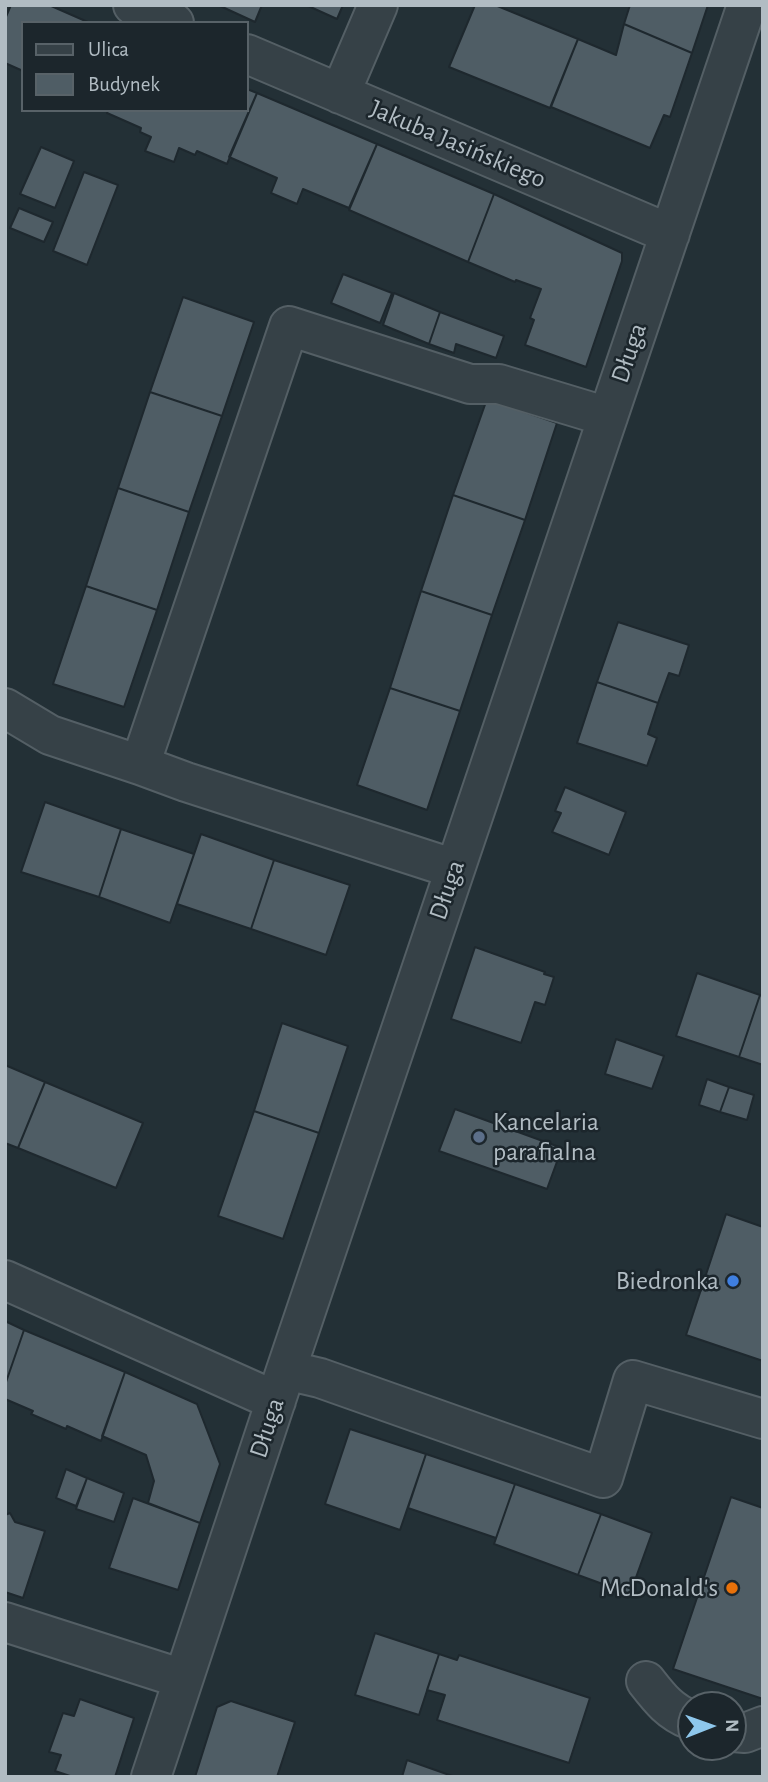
<!DOCTYPE html>
<html>
<head>
<meta charset="utf-8">
<style>
	body { margin:0 }
	#map { position:relative; width:768px; height:1782px; overflow:hidden; background:#233036; font-family:"Alegreya Sans",sans-serif }
	canvas { display:block }
	.frame { position:absolute; inset:0; border:7px solid #b1bcc3; pointer-events:none }
	.legend { position:absolute; left:21px; top:21px; width:228px; height:91px; box-sizing:border-box; background:#1c262c; border:2px solid #586268; margin:0; padding:9px 12px; list-style:none; font-size:21px; color:#b1bcc3 }
	.legend li { display:flex; align-items:center; gap:14px; height:35px }
	.legend b { width:35px; border:2px solid #586268 }
	.north { position:absolute; left:677px; top:1691px; width:70px; height:70px; box-sizing:border-box; background:#1c262c; border:2px solid #586268; border-radius:50%; rotate:89deg; font-size:19px; font-weight:700; line-height:28px; text-align:center; color:#b1bcc3 }
	.north::after { content:''; display:block; margin:auto; width:24px; height:32px; background:#8ec7ec; clip-path:polygon(50% 0,100% 100%,50% 72%,0 100%) }
</style>
</head>
<body>
<div id="map">
<canvas width="768" height="1782"></canvas>
<div class="frame"></div>
<ul class="legend">
<li><b style="height:9px;background:#364147"></b>Ulica</li>
<li><b style="height:19px;background:#4f5d65"></b>Budynek</li>
</ul>
<div class="north">N</div>
</div>
<script>
const c = document.querySelector('canvas').getContext('2d');
c.lineJoin = 'round';
function fill(path, color) {
  c.fillStyle = color;
  c.fill(path, 'evenodd');
}
function trace(path, color, width, dash) {
  c.strokeStyle = color;
  c.lineWidth = width;
  c.lineCap = dash ? 'butt' : 'round';
  c.setLineDash(dash || []);
  c.stroke(path);
}
function write(font, color, halo, rows, align = 'center') {
  c.font = font + ' "Alegreya Sans",sans-serif';
  c.lineWidth = 5;
  c.setLineDash([]);
  c.textBaseline = 'middle';
  c.strokeStyle = halo;
  c.fillStyle = color;
  for (const [text, x, y, turn = 0] of rows) {
    c.save();
    c.translate(x, y);
    c.rotate((+turn || 0) * Math.PI / 180);
    c.textAlign = isNaN(turn) ? turn : align;
    if (halo) c.strokeText(text, 0, 0);
    c.fillText(text, 0, 0);
    c.restore();
  }
}
const building = new Path2D(`
	M 11,5 L 49,5 L 90,23 L 23,23 L 23,71 L 5,63 L 5,19 Z
	M 218,5 L 262,5 L 255,22 Z
	M 306,5 L 343,5 L 337,19 Z
	M 475,5 L 495,5 L 578,39 L 550,108 L 449,67 Z
	M 630,5 L 708,5 L 692,53 L 624,24 Z
	M 624,24 L 692,53 L 670,117 L 664,115 L 650,148 L 551,107 L 578,39 L 616,55 Z
	M 247,89 L 257,93 L 227,164 L 197,151 L 195,155 L 179,148 L 174,162 L 145,151 L 151,137 L 140,132 L 141,128 L 107,113 L 108,110 L 247,110 Z
	M 257,93 L 377,144 L 349,208 L 303,189 L 297,204 L 271,193 L 277,178 L 229,157 Z
	M 377,144 L 494,194 L 468,262 L 349,210 Z
	M 41,147 L 74,161 L 55,208 L 20,194 Z
	M 84,172 L 118,185 L 87,265 L 53,251 Z
	M 494,194 L 622,253 L 622,261 L 586,367 L 525,345 L 534,320 L 530,318 L 541,289 L 516,280 L 515,282 L 468,262 Z
	M 19,208 L 53,222 L 44,242 L 10,228 Z
	M 343,274 L 392,293 L 380,323 L 331,303 Z
	M 394,293 L 440,312 L 429,344 L 383,325 Z
	M 183,297 L 254,322 L 222,416 L 150,392 Z
	M 440,312 L 504,336 L 496,358 L 456,344 L 454,353 L 429,344 Z
	M 150,392 L 222,416 L 189,512 L 118,488 Z
	M 487,399 L 557,423 L 525,520 L 453,495 Z
	M 118,488 L 189,512 L 157,610 L 86,586 Z
	M 453,495 L 525,520 L 492,615 L 421,591 Z
	M 86,586 L 157,610 L 124,707 L 53,684 Z
	M 421,591 L 492,615 L 460,711 L 390,688 Z
	M 618,622 L 689,645 L 679,676 L 669,673 L 658,703 L 597,682 Z
	M 597,682 L 658,703 L 648,734 L 657,738 L 647,766 L 577,743 Z
	M 390,688 L 460,711 L 427,810 L 357,785 Z
	M 565,787 L 626,812 L 609,855 L 552,832 L 561,813 L 555,811 Z
	M 45,802 L 121,829 L 99,897 L 21,872 Z
	M 121,829 L 194,854 L 170,923 L 99,897 Z
	M 201,834 L 274,860 L 251,929 L 177,904 Z
	M 274,860 L 350,885 L 326,955 L 251,929 Z
	M 475,947 L 545,972 L 544,974 L 554,977 L 545,1005 L 535,1002 L 521,1043 L 451,1019 Z
	M 697,973 L 760,995 L 739,1057 L 676,1036 Z
	M 760,995 L 763,996 L 763,1065 L 739,1057 Z
	M 282,1023 L 348,1046 L 319,1133 L 254,1111 Z
	M 616,1039 L 664,1056 L 652,1089 L 605,1074 Z
	M 5,1065 L 45,1082 L 18,1148 L 5,1143 Z
	M 707,1079 L 729,1087 L 720,1112 L 699,1105 Z
	M 45,1082 L 143,1123 L 116,1188 L 18,1148 Z
	M 729,1087 L 754,1095 L 747,1120 L 720,1112 Z
	M 455,1109 L 562,1148 L 547,1189 L 439,1151 Z
	M 254,1111 L 319,1133 L 283,1239 L 218,1216 Z
	M 726,1214 L 763,1227 L 763,1361 L 686,1335 Z
	M 5,1321 L 24,1330 L 5,1385 Z
	M 24,1330 L 125,1372 L 101,1441 L 67,1426 L 66,1429 L 31,1414 L 33,1411 L 5,1399 L 5,1385 Z
	M 125,1372 L 197,1404 L 220,1464 L 200,1523 L 148,1503 L 154,1481 L 146,1455 L 102,1436 Z
	M 350,1429 L 426,1454 L 400,1530 L 325,1504 Z
	M 426,1454 L 515,1484 L 496,1538 L 408,1508 Z
	M 66,1469 L 87,1478 L 76,1506 L 56,1498 Z
	M 87,1478 L 124,1493 L 114,1522 L 76,1509 Z
	M 515,1484 L 601,1514 L 578,1575 L 494,1544 Z
	M 731,1497 L 763,1508 L 763,1699 L 673,1669 Z
	M 133,1498 L 200,1523 L 178,1590 L 109,1568 Z
	M 10,1513 L 15,1522 L 45,1531 L 23,1598 L 5,1592 L 5,1515 Z
	M 601,1514 L 652,1533 L 630,1594 L 578,1575 Z
	M 375,1633 L 439,1654 L 419,1715 L 355,1695 Z
	M 439,1654 L 457,1660 L 459,1655 L 590,1698 L 569,1763 L 437,1720 L 445,1695 L 427,1690 Z
	M 80,1699 L 134,1718 L 115,1777 L 73,1777 L 55,1771 L 61,1755 L 49,1752 L 63,1713 L 74,1716 Z
	M 231,1701 L 295,1722 L 277,1777 L 195,1777 L 217,1707 Z
	M 407,1760 L 455,1777 L 402,1777 Z`);
const minor = new Path2D(`
	M 133,5 L 174,23
	M 247,54 L 670,234
	M 340,94 L 378,5
	M 5,708 L 50,735 L 140,765 L 186,782 L 455,869
	M 140,765 L 289,326 L 470,384 L 499,384 L 608,417
	M 5,1280 L 276,1401
	M 286,1370 L 320,1378 L 603,1478 L 633,1380 L 763,1419
	M 5,1622 L 183,1679
	M 646,1681 C 660,1699 670,1712 691,1720
	M 733,1732 L 745,1733 L 763,1726
	M 151,1777 L 286,1370 L 747,5`);
const markers = [
	[479,1137,7,"#5c6f8a"],
	[733,1281,7,"#3f7fe0"],
	[732,1588,7,"#e8710a"]
];
const streetNames = [
	["Jakuba Jasińskiego",458,144,23],
	["Długa",629,353,-71],
	["Długa",447,890,-71],
	["Długa",267,1428,-72]
];
const poiNames = [
	["Kancelaria",493,1122,"left"],
	["parafialna",493,1152,"left"],
	["Biedronka",719,1281],
	["McDonald's",718,1588]
];
fill(building, '#4f5d65');
trace(building, '#1e282e', 2);
trace(minor, '#545f65', 42);
trace(minor, '#364147', 38);
for (const [x, y, r, color] of markers) {
  const dot = new Path2D();
  dot.arc(x, y, r, 0, 2 * Math.PI);
  c.fillStyle = color;
  c.fill(dot);
  trace(dot, '#1c262c', 2.5);
}
write('26px', '#b1bcc3', '#1c262c', streetNames);
write('26px', '#b1bcc3', '#1c262c', poiNames, 'right');
</script>
</body>
</html>
